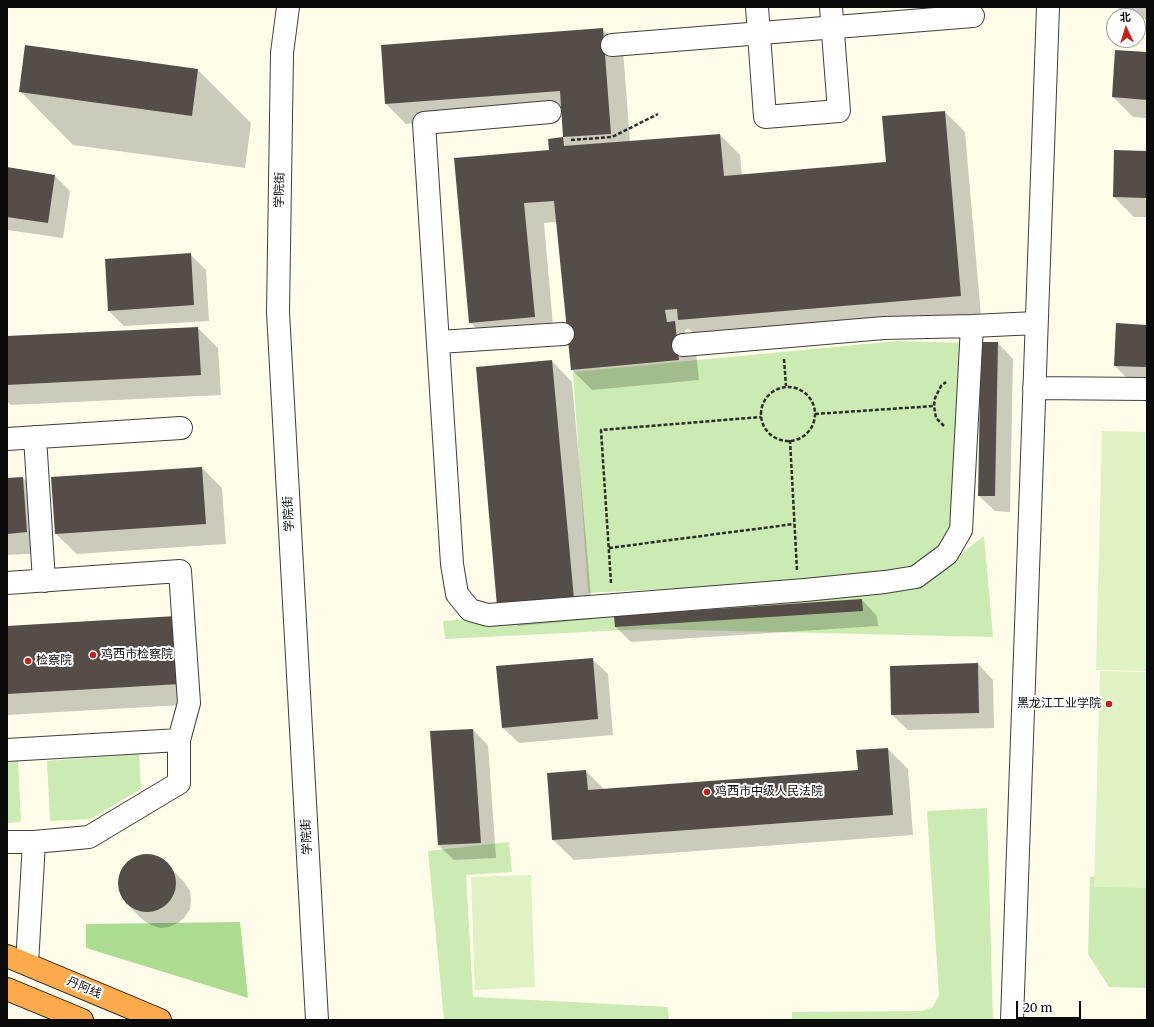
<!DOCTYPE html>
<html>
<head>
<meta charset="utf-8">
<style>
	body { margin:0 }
	#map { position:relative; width:1154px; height:1027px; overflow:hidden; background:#fffdea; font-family:Merriweather,"Noto Sans SC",serif }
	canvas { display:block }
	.frame { position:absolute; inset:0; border:8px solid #0b0b0b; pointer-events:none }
	.north { position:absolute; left:1106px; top:8px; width:40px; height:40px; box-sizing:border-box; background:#fff; border:1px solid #9d9d9d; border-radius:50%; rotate:356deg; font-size:11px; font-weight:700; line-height:16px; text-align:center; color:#0b0b0b }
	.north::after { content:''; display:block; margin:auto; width:14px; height:18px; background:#c2221d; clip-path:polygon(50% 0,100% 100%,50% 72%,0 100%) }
	.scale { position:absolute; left:1016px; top:1001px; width:65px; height:18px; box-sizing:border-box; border:2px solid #0b0b0b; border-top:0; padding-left:5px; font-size:12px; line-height:14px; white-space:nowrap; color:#0b0b0b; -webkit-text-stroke:3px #fff; paint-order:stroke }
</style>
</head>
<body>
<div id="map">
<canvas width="1154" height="1027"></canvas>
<div class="frame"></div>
<div class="north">北</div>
<div class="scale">20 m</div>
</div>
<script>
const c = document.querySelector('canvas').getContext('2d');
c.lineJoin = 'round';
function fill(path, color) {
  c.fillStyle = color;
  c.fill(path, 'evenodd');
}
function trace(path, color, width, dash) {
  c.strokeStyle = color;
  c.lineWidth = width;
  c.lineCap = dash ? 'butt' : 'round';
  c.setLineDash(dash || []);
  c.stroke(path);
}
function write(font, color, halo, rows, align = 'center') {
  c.font = font + ' Merriweather,"Noto Sans SC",serif';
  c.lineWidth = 4;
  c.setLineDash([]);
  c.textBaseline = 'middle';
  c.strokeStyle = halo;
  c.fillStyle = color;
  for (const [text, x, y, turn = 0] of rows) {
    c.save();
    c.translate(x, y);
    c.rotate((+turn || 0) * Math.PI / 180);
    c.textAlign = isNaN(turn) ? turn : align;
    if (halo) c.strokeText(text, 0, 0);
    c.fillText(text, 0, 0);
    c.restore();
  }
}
const green = new Path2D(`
	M 897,341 L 964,343 L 960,521 L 942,552 L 915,572 L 878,578 L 588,593 L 573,372 Z
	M 984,536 L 993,637 L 645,629 L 445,639 L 443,621 L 921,585 Z
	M 139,754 L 141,789 L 90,819 L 50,821 L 47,761 Z
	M 18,761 L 21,822 L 7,823 L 7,762 Z
	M 987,808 L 993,1020 L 792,1020 L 792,1012 L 922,1011 L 933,1007 L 939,995 L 927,811 Z
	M 509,842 L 512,872 L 466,875 L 473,997 L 668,1007 L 669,1020 L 444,1020 L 428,851 Z
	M 1090,877 L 1147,878 L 1147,988 L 1109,987 L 1088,954 Z`);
const forest = new Path2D(`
	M 240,922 L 248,998 L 86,948 L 86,924 Z`);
const pitch = new Path2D(`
	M 1102,431 L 1147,432 L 1147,671 L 1096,670 Z
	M 1100,671 L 1147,672 L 1147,888 L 1094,887 Z
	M 531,875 L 535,987 L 475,990 L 471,877 Z`);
const shadow = new Path2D(`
	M 1117,7 L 1147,7 L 1147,20 L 1138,19 L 1138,16 L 1126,16 Z
	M 603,30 L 623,50 L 630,142 L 720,135 L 740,155 L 742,175 L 887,163 L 883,117 L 945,112 L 965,132 L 981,316 L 700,340 L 689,329 L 685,330 L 685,333 L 695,343 L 699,380 L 592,390 L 572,370 L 557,222 L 544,223 L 554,337 L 491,343 L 470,322 L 455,159 L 550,151 L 549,140 L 564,138 L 562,112 L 406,124 L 386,104 Z
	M 1147,53 L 1147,118 L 1133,117 L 1113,97 Z
	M 198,70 L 251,123 L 245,168 L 73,145 L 20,91 Z
	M 1147,152 L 1147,217 L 1134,217 L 1114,197 Z
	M 7,168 L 55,176 L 70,191 L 63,238 L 7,230 Z
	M 190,254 L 206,270 L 209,321 L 124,326 L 109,311 Z
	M 1147,326 L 1147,382 L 1130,381 L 1115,366 Z
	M 198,328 L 218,348 L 221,395 L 11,405 L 7,401 L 7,337 Z
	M 998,343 L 1013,359 L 1010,512 L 995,511 L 979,496 Z
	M 552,361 L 572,382 L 593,619 L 518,626 L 498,605 Z
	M 202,468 L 222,488 L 226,544 L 77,554 L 56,534 L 52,478 Z
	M 23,478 L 43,498 L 47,553 L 7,555 L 7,479 Z
	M 862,600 L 877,616 L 878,626 L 631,642 L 616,627 Z
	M 175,617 L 196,637 L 200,704 L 7,715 L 7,627 Z
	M 592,659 L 608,674 L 613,735 L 519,743 L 503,728 Z
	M 978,664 L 993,680 L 994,728 L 908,730 L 892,715 Z
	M 473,730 L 488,745 L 496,858 L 454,860 L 438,845 L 431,732 Z
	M 888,749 L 908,769 L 913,835 L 574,860 L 553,840 L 586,771 L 605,790 L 859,771 Z
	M 145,855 L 154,856 L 163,860 L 185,883 L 190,891 L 191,900 L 190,909 L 185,917 L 178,923 L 169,927 L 160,928 L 151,925 L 143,920 L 127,904 L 122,896 L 119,888 L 119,878 L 122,869 L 128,862 L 136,857 Z`);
const building = new Path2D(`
	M 603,28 L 611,134 L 563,137 L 560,91 L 385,104 L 381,45 Z
	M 25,45 L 198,69 L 192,116 L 19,92 Z
	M 1115,50 L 1147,52 L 1147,100 L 1112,97 Z
	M 945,111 L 961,296 L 678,320 L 677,309 L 665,310 L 667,322 L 675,321 L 679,360 L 571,370 L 554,201 L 524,203 L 535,317 L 469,323 L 454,158 L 549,150 L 548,139 L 563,137 L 564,146 L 720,134 L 724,176 L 886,162 L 882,116 Z
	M 1114,150 L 1147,151 L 1147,198 L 1113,197 Z
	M 7,167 L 55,175 L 48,223 L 7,217 Z
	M 191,253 L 194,305 L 108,311 L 105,259 Z
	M 1116,323 L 1147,325 L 1147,367 L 1114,366 Z
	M 198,327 L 201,375 L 7,385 L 7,336 Z
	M 981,342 L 998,342 L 995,496 L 978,496 Z
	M 552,360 L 574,599 L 497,606 L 476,367 Z
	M 202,467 L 206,524 L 55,534 L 51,477 Z
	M 23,477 L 27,532 L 7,534 L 7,478 Z
	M 862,599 L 863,611 L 615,627 L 614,616 Z
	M 176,616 L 180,684 L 7,694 L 7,626 Z
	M 593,658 L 598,719 L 502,728 L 496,666 Z
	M 978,663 L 979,713 L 891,715 L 890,666 Z
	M 473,729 L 481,843 L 438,845 L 430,731 Z
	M 888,748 L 893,815 L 552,840 L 547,773 L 586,770 L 588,790 L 858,770 L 856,750 Z
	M118 883a29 29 0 1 1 58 0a29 29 0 1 1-58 0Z`);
const path = new Path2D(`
	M 571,140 L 612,137 L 658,114
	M 784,359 L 786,386
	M761 414a27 27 0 1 1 54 0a27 27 0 1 1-54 0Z
	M 815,414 L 934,406
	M 944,426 L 936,418 L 934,406 L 935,398 L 941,386 L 946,382
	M 790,440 L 797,570
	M 609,548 L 794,524
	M 611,583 L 601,430 L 761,417`);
const minor = new Path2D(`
	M 288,7 L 282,53 L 278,312 L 317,1020
	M 757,7 L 765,117 L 839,111 L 831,7
	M 612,45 L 973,16
	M 550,112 L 424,123 L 452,564 L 457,594 L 470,610 L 488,615 L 805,590 L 885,582 L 916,577 L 947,554 L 961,530 L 972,326
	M 439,342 L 563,334
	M 683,345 L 884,328 L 972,326 L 1036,323
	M 1034,388 L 1147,389
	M 35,437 L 44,581
	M 7,439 L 181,428
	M 7,583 L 180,571 L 189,703 L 179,740
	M 7,750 L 179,740 L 179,783 L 89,837 L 34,842 L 7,842
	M 27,964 L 34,842
	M 1012,1020 L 1048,7`);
const highway = new Path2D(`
	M 7,956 L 160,1020
	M 7,989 L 82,1020`);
const markers = [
	[93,655,4,"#c2221d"],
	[28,661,4,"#c2221d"],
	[1109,704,4,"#c2221d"],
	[707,792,4,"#c2221d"]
];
const streetNames = [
	["学院街",280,190,-89],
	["学院街",289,514,-93],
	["学院街",307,837,-93],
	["丹阿线",84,988,23]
];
const poiNames = [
	["鸡西市检察院",101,655],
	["检察院",36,661],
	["黑龙江工业学院",1101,704,"right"],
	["鸡西市中级人民法院",715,792]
];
fill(green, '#cbebb2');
fill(forest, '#acdc90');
fill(pitch, '#def2c4');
fill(shadow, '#0003');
fill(building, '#554d47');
trace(minor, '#3e3e3e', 24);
trace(highway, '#1c1c1c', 24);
trace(path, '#2d2d2d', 2.5, [4, 2]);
trace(minor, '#fff', 22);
trace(highway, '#fcaa4b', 22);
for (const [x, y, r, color] of markers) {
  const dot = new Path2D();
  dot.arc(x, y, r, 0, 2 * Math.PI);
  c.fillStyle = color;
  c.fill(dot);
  trace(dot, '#fff', 1.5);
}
write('12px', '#0b0b0b', '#fff', streetNames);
write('12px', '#0b0b0b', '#fff', poiNames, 'left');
</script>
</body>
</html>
